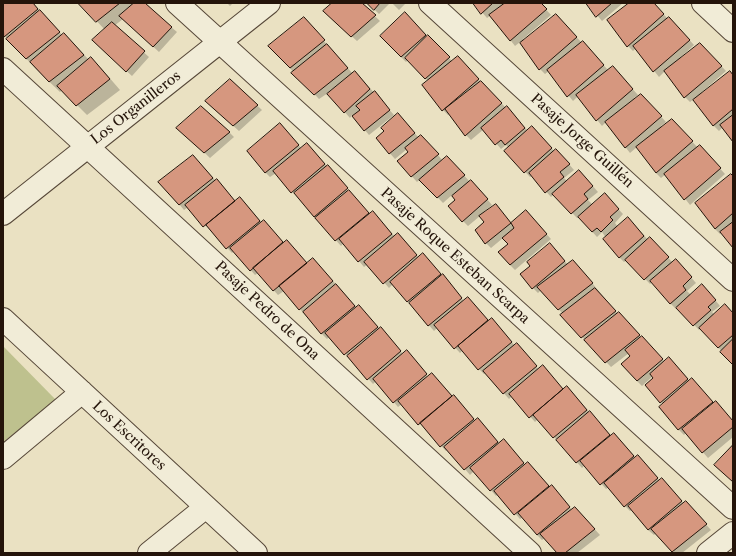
<!DOCTYPE html>
<html>
<head>
<meta charset="utf-8">
<style>
	body { margin:0 }
	#map { position:relative; width:736px; height:556px; overflow:hidden; background:#eae1c2; font-family:"Libre Caslon Text",serif }
	canvas { display:block }
	.frame { position:absolute; inset:0; border:4px solid #24140a; pointer-events:none }
</style>
</head>
<body>
<div id="map">
<canvas width="736" height="556"></canvas>
<div class="frame"></div>
</div>
<script>
const c = document.querySelector('canvas').getContext('2d');
c.lineJoin = 'round';
function fill(path, color) {
  c.fillStyle = color;
  c.fill(path, 'evenodd');
}
function trace(path, color, width, dash) {
  c.strokeStyle = color;
  c.lineWidth = width;
  c.lineCap = dash ? 'butt' : 'round';
  c.setLineDash(dash || []);
  c.stroke(path);
}
function write(font, color, halo, rows, align = 'center') {
  c.font = font + ' "Libre Caslon Text",serif';
  c.lineWidth = 3;
  c.setLineDash([]);
  c.textBaseline = 'middle';
  c.strokeStyle = halo;
  c.fillStyle = color;
  for (const [text, x, y, turn = 0] of rows) {
    c.save();
    c.translate(x, y);
    c.rotate((+turn || 0) * Math.PI / 180);
    c.textAlign = isNaN(turn) ? turn : align;
    if (halo) c.strokeText(text, 0, 0);
    c.fillText(text, 0, 0);
    c.restore();
  }
}
const green = new Path2D(`
	M 3,346 L 56,400 L 3,442 Z`);
const shadow = new Path2D(`
	M 3,3 L 33,3 L 62,35 L 74,44 L 89,60 L 101,68 L 120,90 L 87,115 L 62,90 L 60,92 L 36,69 L 3,34 Z
	M 80,3 L 143,3 L 177,32 L 159,52 L 123,19 L 114,26 L 149,57 L 132,76 L 98,45 L 105,30 Z
	M 227,3 L 233,3 L 230,6 Z
	M 334,3 L 361,3 L 380,21 L 357,41 L 329,16 Z
	M 368,3 L 390,3 L 379,14 Z
	M 392,3 L 406,3 L 399,10 Z
	M 474,3 L 540,3 L 551,15 L 523,39 L 524,41 L 561,21 L 609,71 L 618,73 L 638,95 L 634,98 L 635,99 L 646,100 L 666,122 L 661,126 L 662,128 L 677,125 L 698,148 L 705,152 L 725,174 L 690,205 L 666,174 L 661,178 L 656,173 L 637,147 L 630,153 L 606,122 L 602,126 L 578,96 L 573,101 L 549,71 L 545,74 L 540,69 L 520,42 L 515,46 L 491,15 L 487,18 Z
	M 587,3 L 623,3 L 602,21 Z
	M 630,3 L 653,3 L 668,19 L 674,23 L 694,45 L 681,57 L 682,59 L 705,49 L 726,71 L 702,92 L 703,93 L 733,76 L 733,140 L 723,127 L 719,131 L 714,126 L 694,99 L 690,102 L 685,97 L 665,71 L 659,77 L 636,48 L 633,51 L 628,46 Z
	M 410,19 L 453,62 L 463,63 L 528,131 L 537,132 L 555,152 L 561,155 L 574,170 L 564,178 L 567,181 L 584,176 L 598,192 L 588,200 L 593,205 L 605,195 L 623,214 L 615,223 L 618,227 L 633,223 L 648,240 L 650,238 L 673,263 L 681,266 L 696,283 L 687,291 L 691,295 L 707,290 L 720,306 L 712,312 L 715,315 L 733,314 L 733,364 L 701,328 L 699,330 L 677,307 L 675,308 L 670,303 L 652,282 L 650,284 L 627,260 L 624,262 L 619,257 L 602,232 L 597,237 L 579,217 L 577,218 L 554,194 L 551,197 L 532,176 L 530,177 L 506,151 L 509,148 L 506,145 L 501,149 L 484,129 L 471,140 L 466,135 L 450,114 L 448,115 L 443,110 L 423,85 L 428,81 L 408,60 L 406,62 L 401,57 Z
	M 309,24 L 353,74 L 360,77 L 394,115 L 369,135 L 352,115 L 350,118 L 328,93 L 319,99 L 269,46 Z
	M 230,80 L 262,110 L 239,131 L 211,106 Z
	M 403,120 L 419,138 L 426,141 L 443,161 L 452,162 L 470,182 L 476,186 L 492,205 L 484,212 L 485,213 L 500,210 L 511,224 L 526,212 L 551,239 L 515,270 L 510,265 L 509,244 L 503,238 L 491,248 L 486,243 L 485,223 L 480,216 L 468,226 L 463,221 L 456,200 L 452,195 L 443,203 L 420,179 L 417,182 L 398,161 L 410,152 L 407,149 L 395,159 L 377,139 Z
	M 280,124 L 302,149 L 312,149 L 370,215 L 373,212 L 395,237 L 403,239 L 419,258 L 428,260 L 464,301 L 473,303 L 489,322 L 497,324 L 515,346 L 522,349 L 539,370 L 548,372 L 563,391 L 567,387 L 611,436 L 619,439 L 635,458 L 638,456 L 660,481 L 667,484 L 684,504 L 691,508 L 711,530 L 682,553 L 675,553 L 656,533 L 654,535 L 648,530 L 632,510 L 630,511 L 625,506 L 609,487 L 606,489 L 585,465 L 582,468 L 538,419 L 535,422 L 512,396 L 509,399 L 486,373 L 484,374 L 479,369 L 463,350 L 460,353 L 437,328 L 434,331 L 393,284 L 389,288 L 368,264 L 364,267 L 344,243 L 341,246 L 276,173 L 270,177 L 265,172 Z
	M 183,132 L 229,132 L 234,137 L 210,158 Z
	M 198,162 L 236,202 L 245,203 L 262,223 L 264,221 L 284,243 L 307,264 L 318,264 L 357,308 L 359,306 L 403,354 L 412,357 L 428,377 L 437,379 L 452,398 L 459,401 L 476,422 L 483,425 L 500,444 L 509,446 L 526,466 L 533,469 L 550,488 L 552,486 L 572,510 L 580,513 L 600,535 L 577,553 L 558,553 L 545,538 L 542,540 L 537,535 L 523,517 L 520,519 L 498,494 L 496,496 L 474,471 L 470,475 L 448,449 L 446,451 L 402,404 L 398,407 L 376,381 L 373,384 L 330,336 L 327,339 L 322,334 L 284,291 L 278,295 L 258,273 L 255,275 L 234,251 L 232,253 L 188,207 L 184,210 L 179,204 Z
	M 733,177 L 733,247 L 722,232 L 720,234 L 715,229 L 696,203 Z
	M 555,249 L 568,265 L 578,266 L 618,314 L 624,319 L 665,362 L 674,363 L 690,382 L 697,384 L 714,404 L 733,422 L 733,437 L 708,458 L 686,433 L 684,435 L 679,430 L 660,407 L 663,404 L 646,385 L 655,378 L 653,376 L 642,386 L 637,381 L 631,356 L 629,353 L 611,367 L 561,315 L 563,314 L 541,290 L 538,293 L 533,288 Z`);
const building = new Path2D(`
	M 3,3 L 33,3 L 38,9 L 4,37 Z
	M 78,3 L 120,3 L 96,22 Z
	M 134,3 L 145,3 L 172,27 L 153,47 L 119,16 Z
	M 332,3 L 362,3 L 376,15 L 351,37 L 323,11 Z
	M 367,3 L 380,3 L 374,10 Z
	M 473,3 L 493,3 L 481,14 Z
	M 505,3 L 541,3 L 547,9 L 510,41 L 489,15 Z
	M 586,3 L 612,3 L 596,17 Z
	M 629,3 L 654,3 L 664,14 L 627,47 L 607,20 Z
	M 40,10 L 60,32 L 26,59 L 6,39 Z
	M 405,12 L 426,35 L 401,57 L 380,36 Z
	M 556,14 L 577,37 L 539,70 L 520,43 Z
	M 304,17 L 325,40 L 290,68 L 268,46 Z
	M 669,17 L 690,40 L 653,72 L 633,46 Z
	M 112,22 L 145,51 L 126,72 L 92,40 Z
	M 64,33 L 84,55 L 49,82 L 30,62 Z
	M 428,35 L 450,57 L 425,79 L 405,58 Z
	M 583,41 L 604,65 L 567,97 L 547,70 Z
	M 700,43 L 722,66 L 684,98 L 664,71 Z
	M 327,44 L 348,68 L 314,95 L 291,73 Z
	M 458,56 L 479,79 L 442,111 L 422,85 Z
	M 91,57 L 110,79 L 76,106 L 57,86 Z
	M 613,66 L 633,89 L 596,121 L 576,95 Z
	M 355,71 L 370,89 L 344,113 L 327,94 Z
	M 730,71 L 733,75 L 733,109 L 713,126 L 693,100 Z
	M 230,79 L 258,105 L 233,126 L 205,101 Z
	M 481,81 L 502,103 L 465,136 L 445,109 Z
	M 375,91 L 390,110 L 364,131 L 352,116 L 360,110 L 356,106 Z
	M 641,94 L 662,116 L 625,148 L 605,122 Z
	M 201,106 L 230,132 L 204,153 L 176,128 Z
	M 507,106 L 525,128 L 505,145 L 501,140 L 495,145 L 481,128 Z
	M 398,113 L 415,133 L 389,154 L 376,138 L 384,131 L 381,128 Z
	M 733,115 L 733,142 L 720,125 Z
	M 672,119 L 693,141 L 656,173 L 636,147 Z
	M 280,123 L 299,145 L 265,173 L 247,151 Z
	M 532,126 L 552,148 L 524,173 L 504,151 Z
	M 421,135 L 439,154 L 411,177 L 397,161 L 408,152 L 405,148 Z
	M 307,143 L 325,164 L 291,193 L 273,171 Z
	M 700,145 L 721,168 L 684,200 L 664,174 Z
	M 556,149 L 570,164 L 560,172 L 564,177 L 545,193 L 529,173 Z
	M 193,155 L 213,178 L 179,205 L 158,182 Z
	M 447,156 L 465,175 L 437,198 L 419,180 Z
	M 328,165 L 348,188 L 314,217 L 294,193 Z
	M 579,170 L 593,186 L 584,194 L 588,199 L 571,214 L 552,194 Z
	M 731,174 L 733,176 L 733,213 L 715,229 L 695,203 Z
	M 217,179 L 235,201 L 203,227 L 185,205 Z
	M 471,180 L 488,199 L 462,222 L 448,206 L 455,200 L 452,196 Z
	M 349,190 L 369,213 L 335,241 L 315,218 Z
	M 605,193 L 619,209 L 610,217 L 613,220 L 601,232 L 597,228 L 592,232 L 578,217 Z
	M 240,197 L 260,221 L 226,249 L 206,225 Z
	M 496,204 L 511,223 L 485,244 L 475,230 L 484,222 L 479,216 Z
	M 526,210 L 547,234 L 510,265 L 498,252 L 508,244 L 502,238 L 514,228 L 511,223 Z
	M 373,211 L 392,234 L 358,262 L 339,239 Z
	M 628,217 L 644,236 L 619,258 L 603,239 Z
	M 264,220 L 283,242 L 250,271 L 230,248 Z
	M 733,222 L 733,248 L 720,232 Z
	M 398,233 L 417,255 L 383,284 L 364,262 Z
	M 650,237 L 669,257 L 644,280 L 625,260 Z
	M 287,240 L 307,263 L 273,291 L 253,268 Z
	M 550,243 L 565,261 L 532,289 L 520,274 L 530,266 L 527,262 Z
	M 423,253 L 441,274 L 407,302 L 390,282 Z
	M 313,258 L 333,281 L 299,310 L 279,286 Z
	M 676,259 L 692,277 L 683,286 L 686,290 L 670,304 L 650,281 Z
	M 573,260 L 593,283 L 558,310 L 537,287 Z
	M 443,274 L 462,298 L 428,326 L 409,303 Z
	M 336,284 L 355,306 L 321,334 L 303,312 Z
	M 702,284 L 716,300 L 708,307 L 711,310 L 693,326 L 676,308 Z
	M 595,288 L 616,311 L 581,338 L 560,315 Z
	M 468,297 L 488,320 L 454,349 L 434,325 Z
	M 725,304 L 733,313 L 733,335 L 718,348 L 699,328 Z
	M 359,305 L 378,327 L 344,355 L 325,333 Z
	M 619,312 L 640,335 L 605,363 L 584,340 Z
	M 492,318 L 512,342 L 478,370 L 458,346 Z
	M 381,327 L 401,351 L 367,380 L 347,356 Z
	M 642,336 L 663,359 L 637,381 L 621,364 L 630,356 L 625,350 Z
	M 733,339 L 733,365 L 720,352 Z
	M 517,343 L 537,366 L 503,394 L 483,371 Z
	M 407,350 L 427,374 L 393,403 L 373,379 Z
	M 669,357 L 688,379 L 660,403 L 645,385 L 653,378 L 650,374 Z
	M 543,365 L 563,389 L 529,418 L 509,394 Z
	M 432,373 L 452,396 L 418,425 L 398,401 Z
	M 692,378 L 713,402 L 678,430 L 659,407 Z
	M 567,386 L 587,410 L 553,438 L 533,415 Z
	M 454,395 L 474,419 L 440,447 L 420,423 Z
	M 716,401 L 733,421 L 733,427 L 702,453 L 682,429 Z
	M 590,411 L 610,435 L 576,463 L 556,440 Z
	M 478,418 L 498,442 L 464,470 L 444,447 Z
	M 614,433 L 634,456 L 600,485 L 580,461 Z
	M 504,439 L 524,463 L 490,491 L 470,468 Z
	M 733,445 L 733,482 L 714,465 Z
	M 638,455 L 658,478 L 624,507 L 604,483 Z
	M 528,462 L 549,486 L 514,515 L 494,491 Z
	M 662,478 L 682,501 L 648,530 L 628,506 Z
	M 552,485 L 570,507 L 537,535 L 518,513 Z
	M 686,501 L 707,524 L 672,552 L 651,529 Z
	M 575,507 L 595,529 L 565,553 L 557,553 L 540,534 Z`);
const minor = new Path2D(`
	M 177,3 L 733,508
	M 430,3 L 733,280
	M 703,3 L 733,31
	M 3,69 L 530,553
	M 3,214 L 269,3
	M 3,319 L 256,553
	M 3,458 L 82,392
	M 149,553 L 206,507
	M 708,553 L 733,533`);
const streetNames = [
	["Los Organilleros",136,108,-38],
	["Pasaje Jorge Guillén",582,141,42],
	["Pasaje Roque Esteban Scarpa",455,256,42],
	["Pasaje Pedro de Ona",267,311,43],
	["Los Escritores",129,436,43]
];
fill(green, '#bec18e');
fill(shadow, '#0003');
fill(building, '#d6977f');
trace(building, '#24140a', 1);
trace(minor, '#564738', 24);
trace(minor, '#f1ecd7', 22);
write('14px', '#24140a', '#f1ecd7', streetNames);
</script>
</body>
</html>
